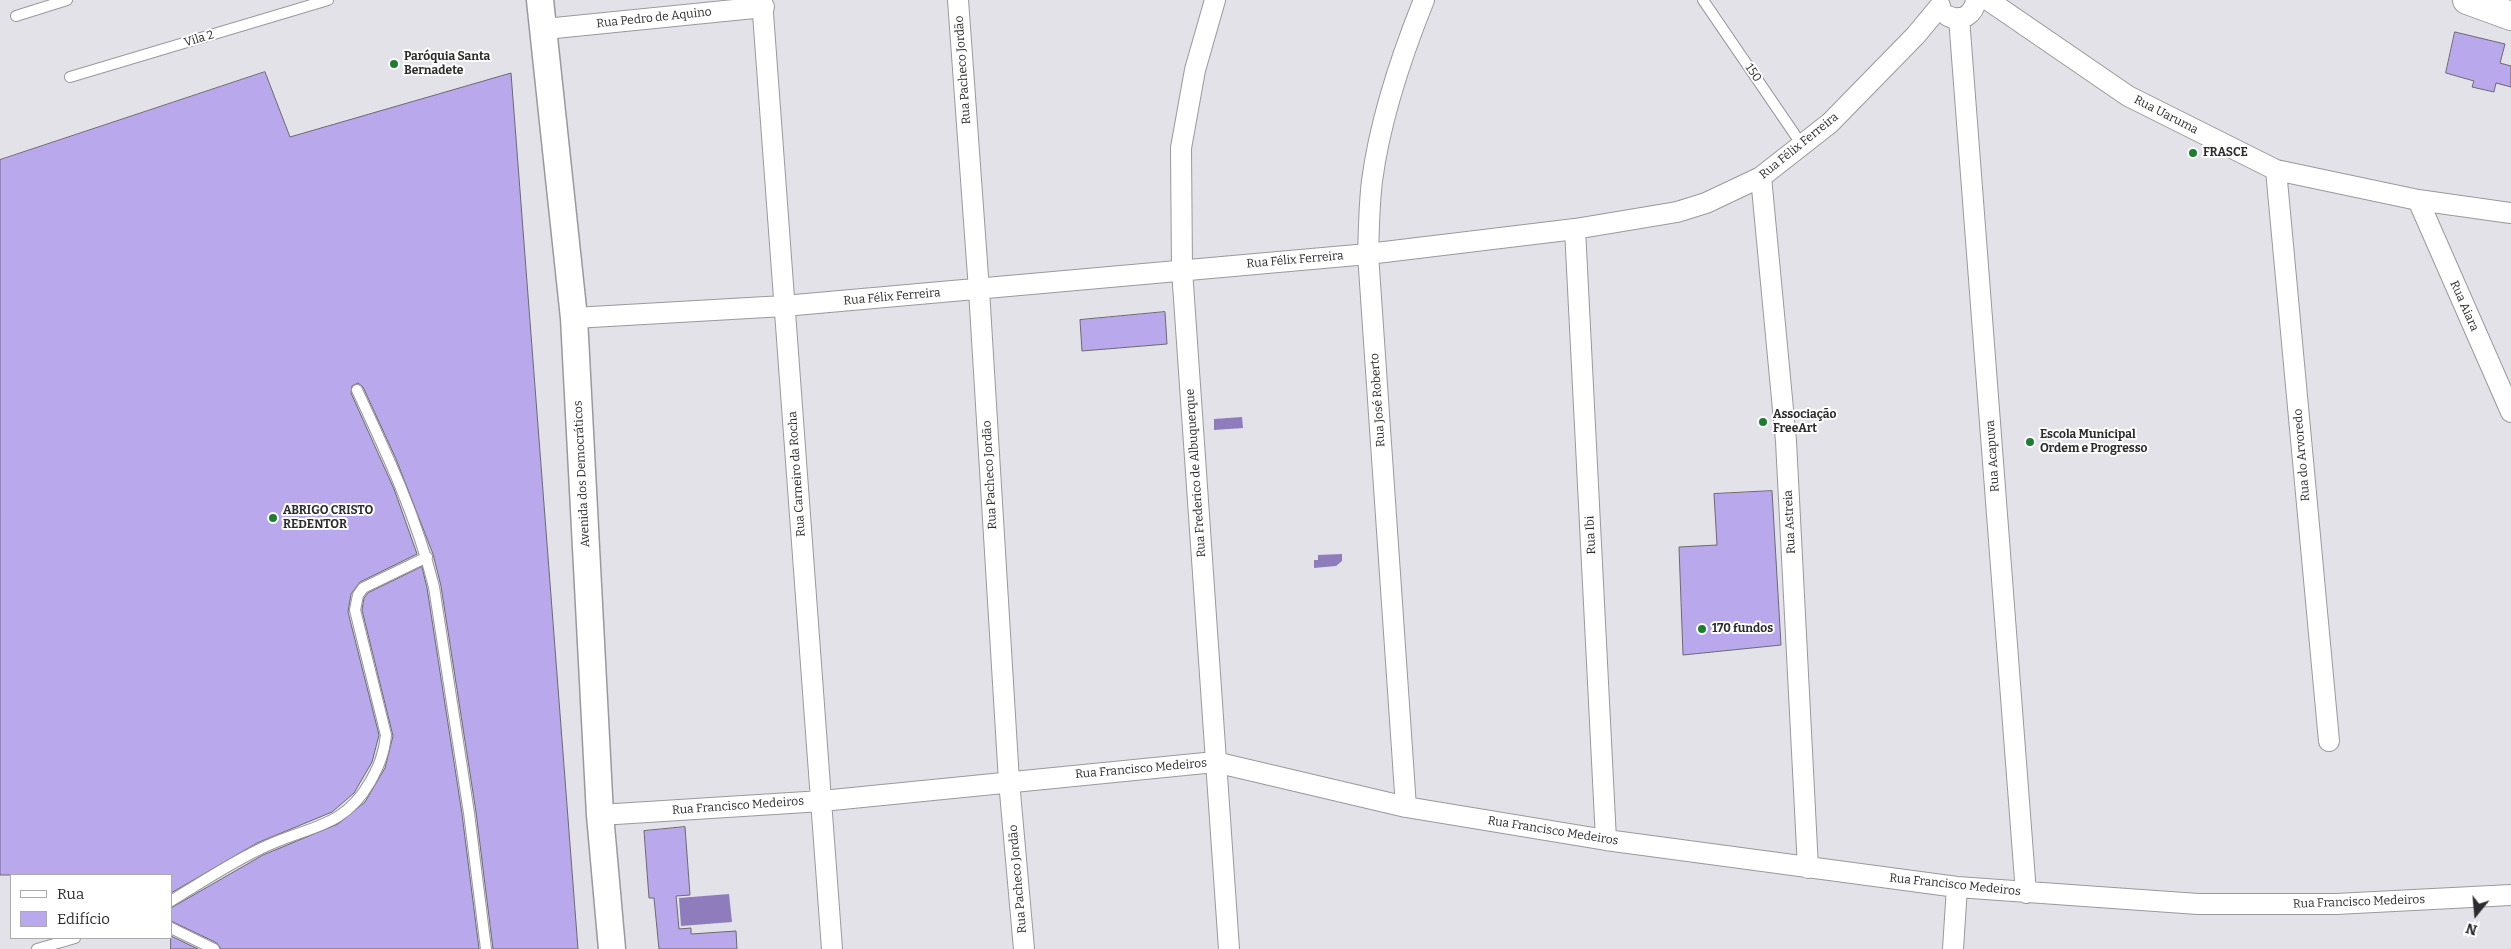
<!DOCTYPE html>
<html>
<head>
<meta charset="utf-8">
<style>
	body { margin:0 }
	#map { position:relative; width:2511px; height:949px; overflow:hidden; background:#e3e2e9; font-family:Bitter,serif }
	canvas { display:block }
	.legend { position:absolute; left:10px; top:874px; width:162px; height:65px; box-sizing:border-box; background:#fff; border:1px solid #ababab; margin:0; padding:6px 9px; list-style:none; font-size:15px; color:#2c2c2e }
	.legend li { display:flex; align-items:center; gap:10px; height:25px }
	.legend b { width:25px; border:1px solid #ababab }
	.north { position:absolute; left:2451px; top:889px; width:50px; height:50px; -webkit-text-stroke:4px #fff; paint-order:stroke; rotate:197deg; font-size:14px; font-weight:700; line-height:20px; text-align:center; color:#2c2c2e }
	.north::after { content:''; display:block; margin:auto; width:18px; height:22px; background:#2c2c2e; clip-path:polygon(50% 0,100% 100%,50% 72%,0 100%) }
</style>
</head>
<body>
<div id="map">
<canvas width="2511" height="949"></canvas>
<ul class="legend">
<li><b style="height:6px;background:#fff"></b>Rua</li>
<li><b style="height:14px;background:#baa8ec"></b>Edifício</li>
</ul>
<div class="north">N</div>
</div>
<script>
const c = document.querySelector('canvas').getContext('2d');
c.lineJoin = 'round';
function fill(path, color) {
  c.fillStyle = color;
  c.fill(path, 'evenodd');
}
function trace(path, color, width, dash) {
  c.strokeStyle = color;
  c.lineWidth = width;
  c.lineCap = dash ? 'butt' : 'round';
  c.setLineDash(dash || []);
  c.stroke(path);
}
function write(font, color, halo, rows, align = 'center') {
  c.font = font + ' Bitter,serif';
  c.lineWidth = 4;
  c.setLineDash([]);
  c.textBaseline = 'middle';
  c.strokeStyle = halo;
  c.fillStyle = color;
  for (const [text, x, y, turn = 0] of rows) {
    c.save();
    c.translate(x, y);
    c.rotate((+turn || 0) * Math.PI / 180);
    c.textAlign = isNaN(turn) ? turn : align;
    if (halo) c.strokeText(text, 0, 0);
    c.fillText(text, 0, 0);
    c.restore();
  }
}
const water = new Path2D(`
	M 1242,417 L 1243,428 L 1214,430 L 1214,419 Z
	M 1342,554 L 1342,561 L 1336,566 L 1314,568 L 1314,560 L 1318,560 L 1318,555 Z
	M 729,894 L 732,922 L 681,926 L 679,898 Z`);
const building = new Path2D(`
	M 2455,32 L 2505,44 L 2500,63 L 2511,66 L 2511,87 L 2496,83 L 2494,92 L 2472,87 L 2474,81 L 2446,73 Z
	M 265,72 L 290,137 L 511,73 L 578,949 L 493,949 L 476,812 L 441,586 L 433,554 L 396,459 L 363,387 L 358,383 L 352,386 L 351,393 L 394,489 L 417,554 L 360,582 L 351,594 L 348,612 L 379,735 L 372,762 L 354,793 L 332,812 L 257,843 L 171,893 L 171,875 L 0,875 L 0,160 Z
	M 1165,312 L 1167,344 L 1082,351 L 1080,320 Z
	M 1772,491 L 1781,645 L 1683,655 L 1679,547 L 1717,545 L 1714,494 Z
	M 422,567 L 427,588 L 462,814 L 479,949 L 221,949 L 217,943 L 171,921 L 171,908 L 263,855 L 338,824 L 365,802 L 385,768 L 393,736 L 362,610 L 364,598 L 368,593 Z
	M 685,827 L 690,895 L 676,896 L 679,929 L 691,928 L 691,934 L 736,931 L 737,949 L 659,949 L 654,898 L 649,898 L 644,831 Z
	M 171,936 L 198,949 L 171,949 Z`);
const service = new Path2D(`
	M 1703,0 L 1802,145
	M 16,16 L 67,0
	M 70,77 L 328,0
	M 357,390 C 387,454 417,518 434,587 L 469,813 L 486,949
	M 171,901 C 200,883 229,864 260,849 C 305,826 343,830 370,782 C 379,766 384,754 386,735 L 355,610 L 358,595 L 363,588 L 427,557
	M 171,928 L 214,949
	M 37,949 L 75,938`);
const minor = new Path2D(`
	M 762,0 L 832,949
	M 958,0 L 979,290 L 1009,781 L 1024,949
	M 1215,0 L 1195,70 L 1181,148 L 1182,270 L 1229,949
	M 1988,0 L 2128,96 L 2276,170 L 2418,200 L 2511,213
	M 1948,16 C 1962,23 1974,14 1976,0
	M 1959,18 L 2026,893
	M 545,29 L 764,7
	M 2276,170 L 2329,741
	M 1761,177 L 1786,441 L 1808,868
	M 2418,200 L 2511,412
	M 1575,229 L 1606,840
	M 574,318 L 784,306 L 1368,254 L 1575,229 L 1677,212 L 1706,203 L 1761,177 L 1830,123 L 1916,35 L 1940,6
	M 1406,807 L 1368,254 C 1369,230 1369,205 1372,181 C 1380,120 1401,57 1424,0
	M 600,815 L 822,801 L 1215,762 L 1406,807 L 1606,840 L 1957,887 L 2198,904 L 2336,904 L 2511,895
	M 1953,949 L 1957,887`);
const tertiary = new Path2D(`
	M 540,0 L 574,318 L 600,815 L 612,949`);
const primary = new Path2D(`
	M 2467,0 L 2511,16`);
const markers = [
	[394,64,5,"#1c7e31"],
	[2193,153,5,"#1c7e31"],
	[1763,422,5,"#1c7e31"],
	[2030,442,5,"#1c7e31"],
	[273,518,5,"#1c7e31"],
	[1702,629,5,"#1c7e31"]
];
const streetNames = [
	["Rua Pedro de Aquino",654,18,-6],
	["Vila 2",199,39,-17],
	["Rua Pacheco Jordão",963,70,-94],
	["150",1753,73,56],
	["Rua Uaruma",2166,115,27],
	["Rua Félix Ferreira",1799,146,-39],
	["Rua Félix Ferreira",1295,260,-5],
	["Rua Félix Ferreira",892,297,-5],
	["Rua Aiara",2464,306,66],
	["Rua José Roberto",1378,400,-94],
	["Rua do Arvoredo",2302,455,-95],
	["Rua Acapuva",1993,456,-94],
	["Rua Frederico de Albuquerque",1196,473,-94],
	["Avenida dos Democráticos",582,474,-93],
	["Rua Carneiro da Rocha",797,474,-94],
	["Rua Pacheco Jordão",990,475,-93],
	["Rua Astreia",1790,522,-93],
	["Rua Ibi",1591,535,-93],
	["Rua Francisco Medeiros",1141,769,-5],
	["Rua Francisco Medeiros",738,806,-4],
	["Rua Francisco Medeiros",1553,831,9],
	["Rua Pacheco Jordão",1018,879,-95],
	["Rua Francisco Medeiros",1955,885,6],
	["Rua Francisco Medeiros",2359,902,-2]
];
const poiNames = [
	["Paróquia Santa",404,57],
	["Bernadete",404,71],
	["FRASCE",2203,153],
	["Associação",1773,415],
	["FreeArt",1773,429],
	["Escola Municipal",2040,435],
	["Ordem e Progresso",2040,449],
	["ABRIGO CRISTO",283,511],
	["REDENTOR",283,525],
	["170 fundos",1712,629]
];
fill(water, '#8e7cbd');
fill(building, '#baa8ec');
trace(building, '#6b696f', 1);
trace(service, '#9a989f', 12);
trace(minor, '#9a989f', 22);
trace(tertiary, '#9a989f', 29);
trace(primary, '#9a989f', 30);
trace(service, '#fff', 10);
trace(minor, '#fff', 20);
trace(tertiary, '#fff', 26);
trace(primary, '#fff', 28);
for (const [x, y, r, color] of markers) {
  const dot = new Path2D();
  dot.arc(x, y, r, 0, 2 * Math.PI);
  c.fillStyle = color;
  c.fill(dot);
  trace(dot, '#fff', 2);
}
write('12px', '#2c2c2e', '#fff', streetNames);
write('bold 12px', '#2c2c2e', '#fff', poiNames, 'left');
</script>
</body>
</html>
